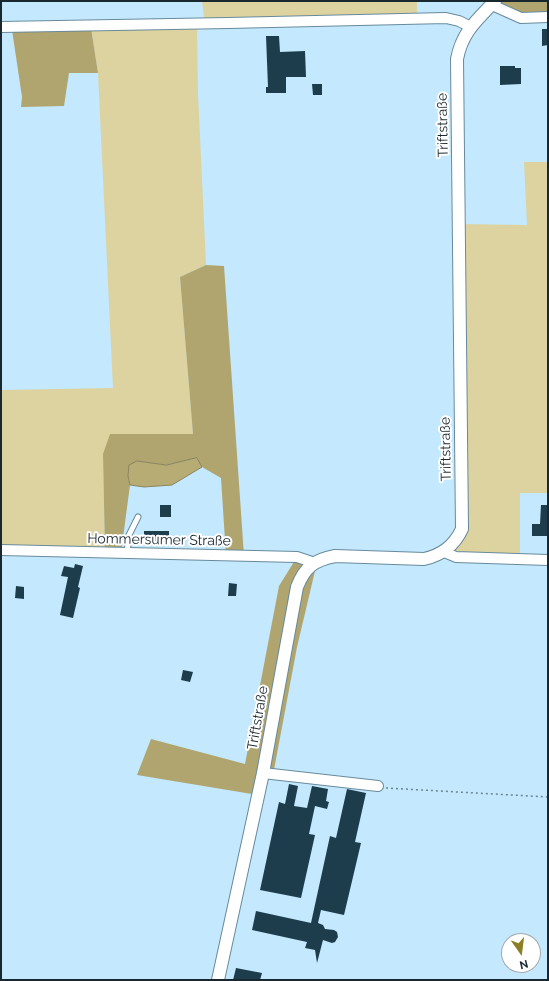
<!DOCTYPE html>
<html>
<head>
<meta charset="utf-8">
<style>
	body { margin:0 }
	#map { position:relative; width:549px; height:981px; overflow:hidden; background:#c4e8fd; font-family:Raleway,sans-serif }
	canvas { display:block }
	.frame { position:absolute; inset:0; border:2px solid #19272e; pointer-events:none }
	.north { position:absolute; left:501px; top:933px; width:40px; height:40px; box-sizing:border-box; background:#fff; border:1px solid #a3a9ab; border-radius:50%; rotate:166deg; font-size:11px; font-weight:700; line-height:16px; text-align:center; color:#19272e }
	.north::after { content:''; display:block; margin:auto; width:14px; height:18px; background:#8d7d24; clip-path:polygon(50% 0,100% 100%,50% 72%,0 100%) }
</style>
</head>
<body>
<div id="map">
<canvas width="549" height="981"></canvas>
<div class="frame"></div>
<div class="north">N</div>
</div>
<script>
const c = document.querySelector('canvas').getContext('2d');
c.lineJoin = 'round';
function fill(path, color) {
  c.fillStyle = color;
  c.fill(path, 'evenodd');
}
function trace(path, color, width, dash) {
  c.strokeStyle = color;
  c.lineWidth = width;
  c.lineCap = dash ? 'butt' : 'round';
  c.setLineDash(dash || []);
  c.stroke(path);
}
function write(font, color, halo, rows, align = 'center') {
  c.font = font + ' Raleway,sans-serif';
  c.lineWidth = 4;
  c.setLineDash([]);
  c.textBaseline = 'middle';
  c.strokeStyle = halo;
  c.fillStyle = color;
  for (const [text, x, y, turn = 0] of rows) {
    c.save();
    c.translate(x, y);
    c.rotate((+turn || 0) * Math.PI / 180);
    c.textAlign = isNaN(turn) ? turn : align;
    if (halo) c.strokeText(text, 0, 0);
    c.fillText(text, 0, 0);
    c.restore();
  }
}
const green = new Path2D(`
	M 202,1 L 417,1 L 417,18 L 332,20 L 204,18 Z
	M 197,27 L 198,94 L 206,265 L 180,277 L 193,434 L 103,454 L 105,553 L 1,550 L 1,390 L 113,388 L 98,73 L 91,28 Z
	M 524,162 L 548,162 L 548,493 L 520,493 L 520,559 L 456,557 L 450,547 L 458,537 L 459,224 L 527,225 Z`);
const forest = new Path2D(`
	M 495,1 L 548,1 L 548,17 L 521,18 Z
	M 91,28 L 98,73 L 69,73 L 64,106 L 21,107 L 22,97 L 12,30 Z
	M 206,265 L 224,266 L 244,556 L 226,556 L 221,478 L 202,467 L 197,458 L 166,465 L 137,461 L 128,476 L 130,485 L 121,553 L 105,553 L 103,454 L 110,434 L 193,434 L 180,277 Z
	M 297,557 L 315,563 L 315,571 L 297,647 L 273,775 L 263,773 L 258,795 L 137,775 L 151,739 L 245,764 L 279,586 Z`);
const water = new Path2D(`
	M 197,458 L 202,467 L 172,485 L 144,487 L 130,485 L 128,476 L 129,465 L 137,461 L 166,465 Z`);
const building = new Path2D(`
	M 542,29 L 548,29 L 548,45 L 542,46 Z
	M 266,36 L 279,36 L 280,52 L 305,51 L 306,77 L 286,77 L 286,93 L 266,93 L 266,87 L 268,87 Z
	M 500,66 L 515,66 L 515,68 L 521,68 L 521,84 L 500,85 Z
	M 312,84 L 322,84 L 322,95 L 313,95 Z
	M 160,505 L 171,505 L 171,517 L 160,517 Z
	M 541,505 L 548,505 L 548,536 L 532,536 L 532,524 L 540,524 Z
	M 144,531 L 169,531 L 169,544 L 144,543 Z
	M 75,564 L 83,566 L 78,587 L 80,588 L 73,618 L 60,615 L 68,577 L 61,576 L 64,566 L 74,568 Z
	M 229,583 L 237,584 L 236,596 L 228,596 Z
	M 16,586 L 24,587 L 24,599 L 15,598 Z
	M 183,670 L 193,672 L 190,682 L 181,680 Z
	M 289,784 L 298,786 L 294,806 L 307,808 L 312,786 L 328,789 L 326,801 L 329,802 L 327,809 L 315,806 L 309,834 L 315,835 L 301,898 L 260,890 L 279,802 L 285,804 Z
	M 347,789 L 366,793 L 355,842 L 361,843 L 344,915 L 321,910 L 318,923 L 323,925 L 325,929 L 334,930 L 337,932 L 338,937 L 335,942 L 332,943 L 323,940 L 317,963 L 315,950 L 305,948 L 307,942 L 252,930 L 256,911 L 311,923 L 330,836 L 336,838 Z
	M 236,968 L 262,973 L 260,980 L 233,980 Z`);
const path = new Path2D(`
	M 386,788 L 548,797`);
const service = new Path2D(`
	M 127,553 L 129,535 L 138,517`);
const minor = new Path2D(`
	M 492,5 L 521,18 L 548,17
	M 1,27 L 228,23 L 446,18 L 459,21 L 471,27
	M 1,550 L 297,557 L 315,563
	M 444,552 L 456,557 L 548,560
	M 263,773 L 378,786`);
const tertiary = new Path2D(`
	M 218,980 L 263,773 L 297,587 C 305,567 314,560 335,556 L 424,559 C 442,555 454,546 462,529 L 457,59 C 462,32 477,20 495,1`);
const streetNames = [
	["Triftstraße",443,125,-91],
	["Triftstraße",446,449,-91],
	["Hommersumer Straße",159,540,1],
	["Triftstraße",258,718,-80]
];
fill(green, '#dcd3a0');
fill(forest, '#b0a56e');
fill(water, '#b7ac74');
trace(water, '#88845f', 1);
fill(building, '#1d3d4d');
trace(service, '#688a9c', 7);
trace(minor, '#688a9c', 12);
trace(tertiary, '#688a9c', 14);
trace(path, '#6b8492', 1.5, [2, 3]);
trace(service, '#fff', 5);
trace(minor, '#fff', 10);
trace(tertiary, '#fff', 12);
write('14px', '#19272e', '#fff', streetNames);
</script>
</body>
</html>
